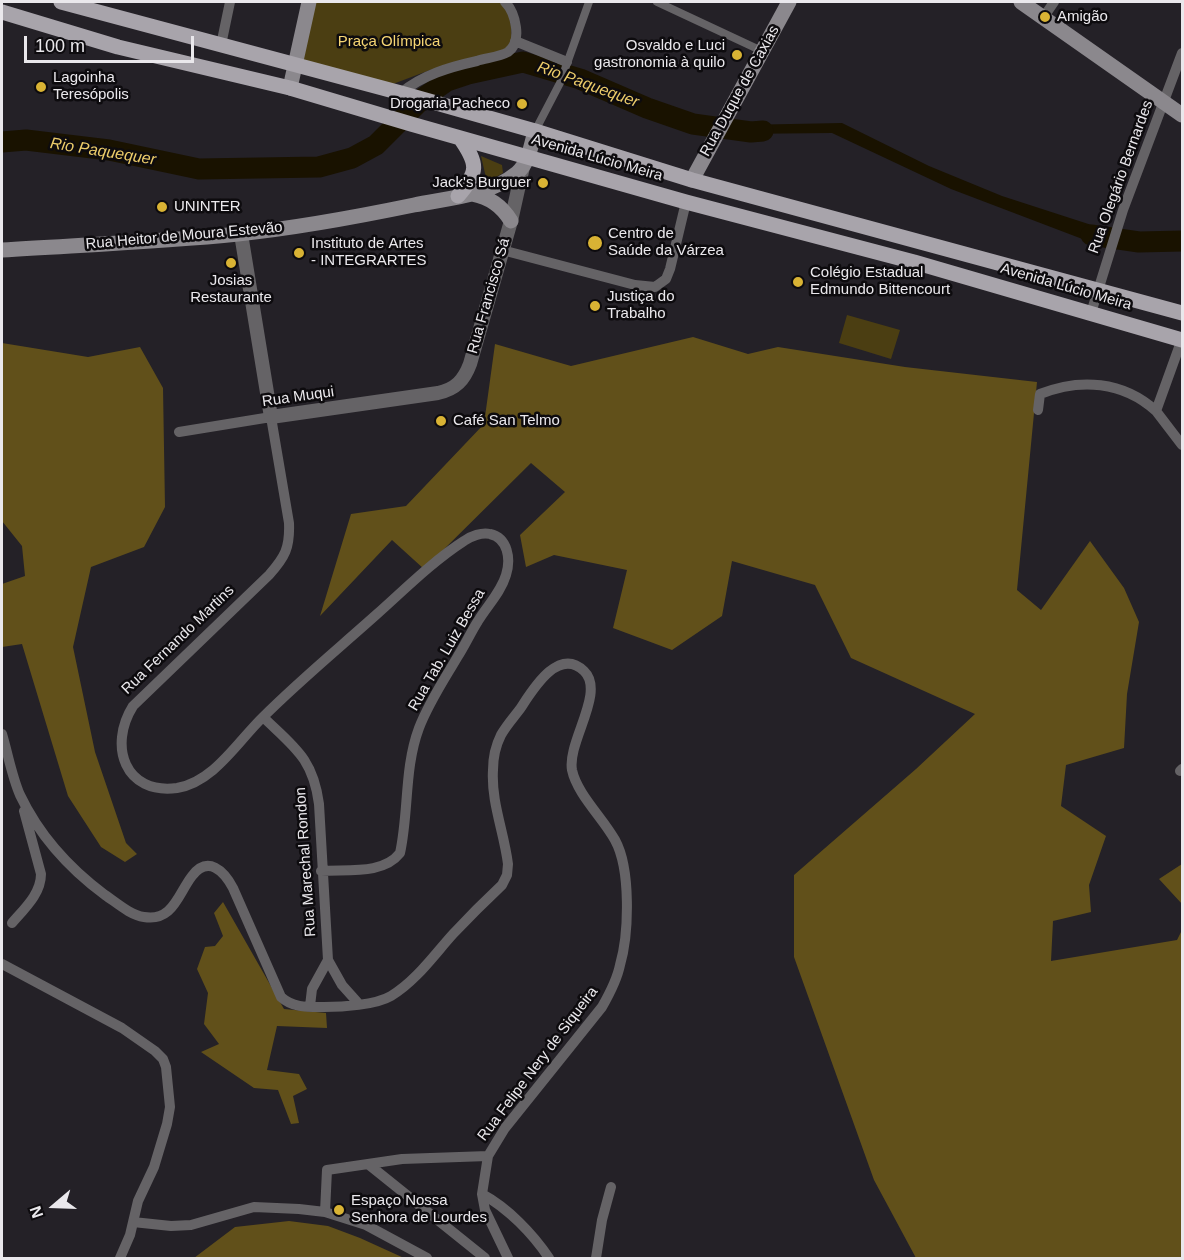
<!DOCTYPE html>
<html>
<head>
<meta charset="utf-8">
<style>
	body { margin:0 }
	#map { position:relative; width:1184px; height:1260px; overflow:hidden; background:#242127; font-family:Arial,sans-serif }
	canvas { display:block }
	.frame { position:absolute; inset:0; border:3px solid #eae8ec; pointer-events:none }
	.north { position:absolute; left:24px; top:1176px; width:60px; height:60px; -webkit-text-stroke:4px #0d0b0e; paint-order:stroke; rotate:251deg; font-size:16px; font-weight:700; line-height:24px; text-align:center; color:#eae8ec }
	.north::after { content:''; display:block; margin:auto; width:21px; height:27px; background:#eae8ec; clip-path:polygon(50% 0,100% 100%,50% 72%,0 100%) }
	.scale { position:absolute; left:24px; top:36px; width:170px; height:27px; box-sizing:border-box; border:3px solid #eae8ec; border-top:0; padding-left:8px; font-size:18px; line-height:21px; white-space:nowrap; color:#eae8ec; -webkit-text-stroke:4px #0d0b0e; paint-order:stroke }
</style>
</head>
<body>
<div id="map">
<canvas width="1184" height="1260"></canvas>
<div class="frame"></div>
<div class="north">N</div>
<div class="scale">100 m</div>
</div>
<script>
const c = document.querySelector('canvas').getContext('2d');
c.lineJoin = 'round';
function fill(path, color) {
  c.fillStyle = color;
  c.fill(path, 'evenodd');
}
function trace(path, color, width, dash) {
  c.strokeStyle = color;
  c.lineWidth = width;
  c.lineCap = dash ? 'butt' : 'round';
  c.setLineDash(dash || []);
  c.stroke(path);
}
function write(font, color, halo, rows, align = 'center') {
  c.font = font + ' Arial,sans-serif';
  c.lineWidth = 5;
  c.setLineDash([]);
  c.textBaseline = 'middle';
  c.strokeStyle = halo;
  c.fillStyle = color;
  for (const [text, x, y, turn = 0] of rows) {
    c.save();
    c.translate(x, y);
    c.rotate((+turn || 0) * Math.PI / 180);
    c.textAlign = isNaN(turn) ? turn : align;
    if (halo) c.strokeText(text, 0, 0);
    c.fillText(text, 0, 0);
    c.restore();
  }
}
const green = new Path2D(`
	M 313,2 L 502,2 L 510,12 L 512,42 L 502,53 L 430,70 L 393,84 L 299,61 Z
	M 481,156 L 502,165 L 503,173 L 487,182 Z
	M 847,315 L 900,330 L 891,359 L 839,343 Z`);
const forest = new Path2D(`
	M 693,337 L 748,354 L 778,347 L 905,367 L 1037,382 L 1017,590 L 1041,610 L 1090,541 L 1124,588 L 1139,622 L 1127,694 L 1124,748 L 1066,765 L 1061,806 L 1106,836 L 1089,885 L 1091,912 L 1053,921 L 1051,961 L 1177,940 L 1182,930 L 1182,1258 L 916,1258 L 874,1180 L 794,957 L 794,875 L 916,769 L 975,714 L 851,658 L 815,585 L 732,561 L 722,616 L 672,650 L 613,628 L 627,570 L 554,555 L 526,567 L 520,535 L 565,492 L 531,463 L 424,569 L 392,540 L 320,616 L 351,514 L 406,506 L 484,424 L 495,344 L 571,366 Z
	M 2,343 L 88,357 L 140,347 L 163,388 L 165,507 L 144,547 L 91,567 L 73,647 L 95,752 L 126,843 L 137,854 L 125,862 L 101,847 L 68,796 L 22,644 L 2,647 L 2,584 L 25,576 L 22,546 L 2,521 Z
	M 1182,864 L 1182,904 L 1159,879 Z
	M 223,902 L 284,1009 L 326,1013 L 327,1028 L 277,1026 L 267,1070 L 299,1074 L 307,1089 L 293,1096 L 299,1123 L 291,1124 L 278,1090 L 254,1088 L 201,1052 L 219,1044 L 204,1024 L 208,993 L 197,969 L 205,947 L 215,946 L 223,936 L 214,913 Z
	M 289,1221 L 328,1226 L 360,1238 L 404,1258 L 194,1258 L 235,1227 Z`);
const water = new Path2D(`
	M 842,123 L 929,166 L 1002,196 L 1110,231 L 1108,245 L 1085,240 L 951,189 L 832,133 L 735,134 L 740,125 Z
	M 1126,234 L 1182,235 L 1182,246 L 1123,246 Z`);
const river = new Path2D(`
	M 2,142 L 26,140 L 109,150 L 199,169 L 319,167 L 352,158 L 376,145 L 423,98 L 447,81 L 468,74 L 523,62 L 580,79 L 647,108 L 693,124 L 751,132 L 763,131
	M 1091,235 L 1139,242 L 1182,241`);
const pedestrian = new Path2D(`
	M 657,2 L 762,51
	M 535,131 L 560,83 L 589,2`);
const minor = new Path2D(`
	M 1043,18 L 1054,2
	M 515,41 L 567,62
	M 221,45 L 230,2
	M 401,93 C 422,75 450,67 477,61 C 486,58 499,57 508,52 C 523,41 515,12 505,2
	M 502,250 L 635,285 L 655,287 L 666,279 L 670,269 L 686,202
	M 1091,313 L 1123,210 L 1182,53
	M 1182,339 L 1156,411 L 1182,445
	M 1038,410 L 1040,394 C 1080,378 1123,381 1156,411
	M 179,432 L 271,417 L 289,523 C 290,548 285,557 269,575 L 133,706 C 108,746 125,795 177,788 C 214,782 238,741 263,717 C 299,681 339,648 377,614 C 405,589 433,561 464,541 C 471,536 482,532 490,534 C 508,538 511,559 506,575 C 501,592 487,606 478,621 C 471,632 465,645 458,656 C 444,680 429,702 419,728 C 404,768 409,812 400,853 C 383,875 347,869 321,871
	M 263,717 C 294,747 313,758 319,804 L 328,960 L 342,985 L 359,1004
	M 2,734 C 8,754 12,777 20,795 C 39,835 70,869 105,895 C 117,903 130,915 144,917 C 173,922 178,894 192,876 C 208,855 224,871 233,888 L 281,997 C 293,1008 308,1007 324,1007 C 342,1007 376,1005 391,996 C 416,981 434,955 453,934 C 469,917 485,901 502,885 L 507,875 L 508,864 C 504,832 491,802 493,770 C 493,758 496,745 501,735 C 506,726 514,717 520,709 C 532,691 558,646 584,671 C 606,692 567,742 572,770 C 577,794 603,818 615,840 C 631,869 629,934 620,965 C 617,980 610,993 602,1007 L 505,1128 L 488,1156 L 482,1194 L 485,1210 L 508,1258
	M 1180,771 L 1182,769
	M 12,923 C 24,909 41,894 41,874 L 24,811
	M 2,964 L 122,1028 L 155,1051 L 163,1059 L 166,1067 L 170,1107 L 167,1124 L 154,1167 L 138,1201 L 130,1235 L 120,1258
	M 310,1006 L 312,989 L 328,960
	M 368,1164 L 485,1258
	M 482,1194 C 508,1208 533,1234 549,1258
	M 325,1212 L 327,1170 L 402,1159 L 488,1156
	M 133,1222 L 171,1226 L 191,1225 L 254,1207 L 299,1209 L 325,1212 L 366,1225 L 427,1258
	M 596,1258 L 602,1220 L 611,1187`);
const tertiary = new Path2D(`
	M 241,234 L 271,417 L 438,393 C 456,389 464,380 470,364 L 511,221 L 523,167`);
const secondary = new Path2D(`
	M 1021,2 L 1182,115
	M 290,88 L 309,2
	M 692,180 L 789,2
	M 472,194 C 490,198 501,205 511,221
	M 2,250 C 80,245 160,242 238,234 C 297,228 356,217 414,205 C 448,198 489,196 517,173 C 529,163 531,145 535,131`);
const primary = new Path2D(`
	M 61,2 L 401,93 L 535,131 L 692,180 L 1182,313
	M 2,12 L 118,47 L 290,88 L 411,124 L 686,202 L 914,262 L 1182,340
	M 458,196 C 478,172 479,165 460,138`);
const markers = [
	[1045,17,6,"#d9b334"],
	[737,55,6,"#d9b334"],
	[41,87,6,"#d9b334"],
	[522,104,6,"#d9b334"],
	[543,183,6,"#d9b334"],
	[162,207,6,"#d9b334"],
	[595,243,8,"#d9b334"],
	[299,253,6,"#d9b334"],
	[231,263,6,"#d9b334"],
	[798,282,6,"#d9b334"],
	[595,306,6,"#d9b334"],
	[441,421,6,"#d9b334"],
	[339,1210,6,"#d9b334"]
];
const poiNames = [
	["Amigão",1057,17],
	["Osvaldo e Luci",725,46,"right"],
	["gastronomia à quilo",725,63,"right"],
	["Lagoinha",53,78],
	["Teresópolis",53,95],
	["Drogaria Pacheco",510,104,"right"],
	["Jack's Burguer",531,183,"right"],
	["UNINTER",174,207],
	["Centro de",608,234],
	["Saúde da Várzea",608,251],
	["Instituto de Artes",311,244],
	["- INTEGRARTES",311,261],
	["Colégio Estadual",810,273],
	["Edmundo Bittencourt",810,290],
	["Josias",231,281,"center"],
	["Restaurante",231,298,"center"],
	["Justiça do",607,297],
	["Trabalho",607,314],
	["Café San Telmo",453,421],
	["Espaço Nossa",351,1201],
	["Senhora de Lourdes",351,1218]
];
const parkNames = [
	["Praça Olímpica",389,42]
];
const streetNames = [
	["Rua Duque de Caxias",740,91,-61],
	["Avenida Lúcio Meira",597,158,16],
	["Rua Olegário Bernardes",1121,177,-70],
	["Rua Heitor de Moura Estevão",184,236,-5],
	["Avenida Lúcio Meira",1066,287,16],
	["Rua Francisco Sá",489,296,-74],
	["Rua Muqui",298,397,-8],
	["Rua Fernando Martins",178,640,-44],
	["Rua Tab. Luiz Bessa",447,650,-60],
	["Rua Marechal Rondon",306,862,-94],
	["Rua Felipe Nery de Siqueira",538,1064,-53]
];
const waterNames = [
	["Rio Paquequer",588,85,20],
	["Rio Paquequer",103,152,9]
];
fill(green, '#4b3e12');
fill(forest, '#61501a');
fill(water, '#191200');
trace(river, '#191200', 21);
trace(pedestrian, '#656366', 8);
trace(minor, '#656366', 10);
trace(tertiary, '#656366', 14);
trace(secondary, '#8b888d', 15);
trace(primary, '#a8a4ab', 15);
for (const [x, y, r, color] of markers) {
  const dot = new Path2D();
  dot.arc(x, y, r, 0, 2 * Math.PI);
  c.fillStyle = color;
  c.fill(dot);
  trace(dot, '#0d0b0e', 2);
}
write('15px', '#eae8ec', '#0d0b0e', poiNames, 'left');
write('15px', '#f7d674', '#0d0b0e', parkNames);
write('15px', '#eae8ec', '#0d0b0e', streetNames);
write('italic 16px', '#eccc6a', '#0d0b0e', waterNames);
</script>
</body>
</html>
